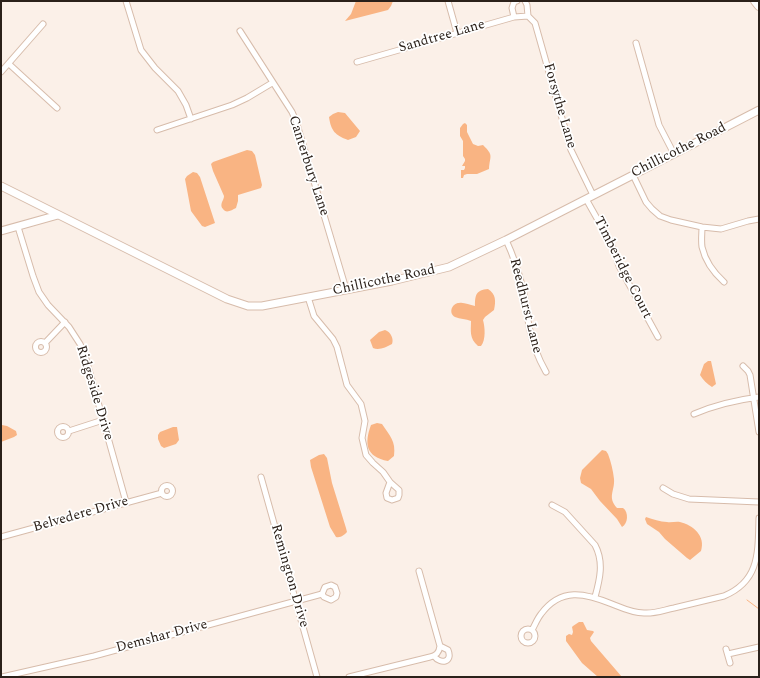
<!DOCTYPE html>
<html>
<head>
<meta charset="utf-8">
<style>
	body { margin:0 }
	#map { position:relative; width:760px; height:678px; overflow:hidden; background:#fbf0e8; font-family:Spectral,serif }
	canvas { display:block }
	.frame { position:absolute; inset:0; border:2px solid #2b211a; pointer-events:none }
</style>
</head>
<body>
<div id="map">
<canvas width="760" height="678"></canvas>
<div class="frame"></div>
</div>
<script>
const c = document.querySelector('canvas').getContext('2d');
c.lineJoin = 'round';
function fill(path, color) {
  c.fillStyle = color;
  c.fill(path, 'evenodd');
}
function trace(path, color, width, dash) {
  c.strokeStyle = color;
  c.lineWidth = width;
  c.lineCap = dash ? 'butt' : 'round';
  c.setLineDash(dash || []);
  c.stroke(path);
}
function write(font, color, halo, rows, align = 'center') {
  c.font = font + ' Spectral,serif';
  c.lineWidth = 3.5;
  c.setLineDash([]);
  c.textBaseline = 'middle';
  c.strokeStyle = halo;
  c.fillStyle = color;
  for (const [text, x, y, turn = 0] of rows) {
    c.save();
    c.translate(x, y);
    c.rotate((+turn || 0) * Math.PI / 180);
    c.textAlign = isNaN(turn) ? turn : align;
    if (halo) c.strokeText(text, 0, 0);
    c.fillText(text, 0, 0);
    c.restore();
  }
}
const water = new Path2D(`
	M 356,1 L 393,1 L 391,6 L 388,10 L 345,21 L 351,14 Z
	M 338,112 L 345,113 L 360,131 L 356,137 L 348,140 C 335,135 331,131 329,117 L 333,114 Z
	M 465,123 L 467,125 L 467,132 L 473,144 L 478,146 L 483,145 C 494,156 490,155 489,169 L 477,174 L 467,174 L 464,175 L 463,178 L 461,178 L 461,170 L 464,170 L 465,168 L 465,166 L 462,166 L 465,161 L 465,159 L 463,156 L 463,141 L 460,136 L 460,128 L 463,124 Z
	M 247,150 L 252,151 L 255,155 L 262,185 L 261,188 L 238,195 L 238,201 L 236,208 C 232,210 226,214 223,209 C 221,207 221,205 222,202 C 223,200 224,198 224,196 L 213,171 L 211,164 L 213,162 Z
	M 193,172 L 197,173 L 200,177 L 215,223 L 205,227 L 202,226 L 191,211 L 185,179 L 187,176 Z
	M 488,289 C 496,294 496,301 494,310 L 485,317 L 483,320 C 485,327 486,340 481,346 L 478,346 C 469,338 471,331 471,321 C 466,319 460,319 455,317 C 448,313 452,303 459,303 C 464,302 469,305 475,306 C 475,295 476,290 488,289 Z
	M 385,330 C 391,332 394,339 392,344 C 386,347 379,351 373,348 L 370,340 L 379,332 Z
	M 708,361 L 711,361 L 716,384 L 712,387 C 707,384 703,380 700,375 L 704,364 Z
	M 377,423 L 382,424 C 390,436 396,441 394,456 L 388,461 C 366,457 364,444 371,425 Z
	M 2,425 L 7,426 L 16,431 L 17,435 L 14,437 L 1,442 L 1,426 Z
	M 173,427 L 177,427 L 179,440 L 176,444 L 164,448 L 161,446 L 158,439 L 158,435 L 160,432 Z
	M 602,450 L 606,451 L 608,454 C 611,462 613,470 614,479 C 615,491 607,497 617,508 L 623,508 C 629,512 628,524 622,527 L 617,519 L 600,501 L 591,489 L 581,483 L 580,478 L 582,470 Z
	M 324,454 L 327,458 L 332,483 L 346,528 L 347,532 C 344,535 341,538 336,537 L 330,527 L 311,467 L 310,460 L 319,455 Z
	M 646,517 C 653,519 660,522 667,522 C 671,523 676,521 680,522 C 693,525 706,536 701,551 L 690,560 L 687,558 L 665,539 L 659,532 L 647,524 L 645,519 Z
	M 579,622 L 583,622 L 587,630 L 593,631 L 594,632 L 590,638 L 591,641 L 622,677 L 598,677 L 582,663 L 566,641 L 566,636 L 569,634 L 572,635 L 573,632 L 572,627 L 573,626 Z`);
const stream = new Path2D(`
	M 747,600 L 759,609`);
const street = new Path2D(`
	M 126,1 L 141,50 L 155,68 L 178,91 L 186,105 L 191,119
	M 448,1 L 457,33
	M 525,1 L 527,5 L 528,16
	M 528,16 L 535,23 L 571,150 L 593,195
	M 514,17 L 512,8 L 514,2 L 517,1
	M 240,31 L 292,112 L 296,121 L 346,289
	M 636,43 L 659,125 L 674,154
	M 357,62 L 514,17 L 528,16
	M 9,64 L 57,108
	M 1,72 L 43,24
	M 157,130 L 232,105 L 247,98 L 272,83
	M 633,175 L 646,202 L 652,209 L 660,216 L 671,220 L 702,227 L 721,229 L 748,221 L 759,219
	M 586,199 L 612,245 L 619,266 L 658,337
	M 18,227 L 33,276 L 39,292 L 48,305 L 69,327 L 80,344 L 84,352 L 126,502
	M 702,227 C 702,233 701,240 702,247 C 705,260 714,273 724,282
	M 506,240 C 513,255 519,273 523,289 C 526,301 527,314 529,326 C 532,342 538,358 546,372
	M 308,297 L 314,316 L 333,339 L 337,347 L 347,385 L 361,404 L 365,421 L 362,438 L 366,455 L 373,463 L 383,472 L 390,482 L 399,490 L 399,495 L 398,498 L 392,500 L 387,498 L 386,493 L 390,482
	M35.5 347a5.5 5.5 0 1 1 11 0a5.5 5.5 0 1 1-11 0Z
	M 45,343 L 65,322
	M 743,366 L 748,371 L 750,375 L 759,432
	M 694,414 C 715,405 736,400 759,397
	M57.5 432a5.5 5.5 0 1 1 11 0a5.5 5.5 0 1 1-11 0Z
	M 69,431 L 103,420
	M 261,477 L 317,677
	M161.5 491a5.5 5.5 0 1 1 11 0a5.5 5.5 0 1 1-11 0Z
	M 663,488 L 673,494 L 689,499 L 759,502
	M 552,505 L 565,512 L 595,545 C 604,562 600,579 595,597
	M 1,537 L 162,493
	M 331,585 L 335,587 L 337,593 L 336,597 L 331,600 L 324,597 L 322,594 L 325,587 Z
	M521 636a7 7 0 1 1 14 0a7 7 0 1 1-14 0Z
	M 532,630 C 535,625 537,619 541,614 C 561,587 585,593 612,604 C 622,608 632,613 644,613 C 654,614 664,610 674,608 C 691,604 707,600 724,596 C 760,581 758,552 759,518
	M 726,649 L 730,663
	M 728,654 L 759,647
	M 434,656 C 441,665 453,662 448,650 L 440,646
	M 2,677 L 94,656 L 322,594
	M 349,677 L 430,657 C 436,656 439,653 440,646 L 419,571`);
const secondary = new Path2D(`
	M 1,186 L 227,299 L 248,306 L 262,306 L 392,281 L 449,267 L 506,240 L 633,175 L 759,110
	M 1,231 L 58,215`);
const primary = new Path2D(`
	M 755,1 L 759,6`);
const streetNames = [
	["Sandtree Lane",442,37,-16],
	["Forsythe Lane",559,106,74],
	["Chillicothe Road",679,151,-27],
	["Canterbury Lane",308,166,72],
	["Timberidge Court",622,268,63],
	["Chillicothe Road",384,281,-12],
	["Reedhurst Lane",525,306,76],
	["Ridgeside Drive",94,393,73],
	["Belvedere Drive",81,515,-16],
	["Remington Drive",289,576,74],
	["Demshar Drive",162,637,-15]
];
fill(water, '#f9b483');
trace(stream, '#f9b483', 1);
trace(street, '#d7bcab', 7);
trace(secondary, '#d7bcab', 9);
trace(primary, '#d7bcab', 10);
trace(street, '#fff', 5);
trace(secondary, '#fff', 7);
trace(primary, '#fff', 8);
write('14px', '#2b211a', '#fff', streetNames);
</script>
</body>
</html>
